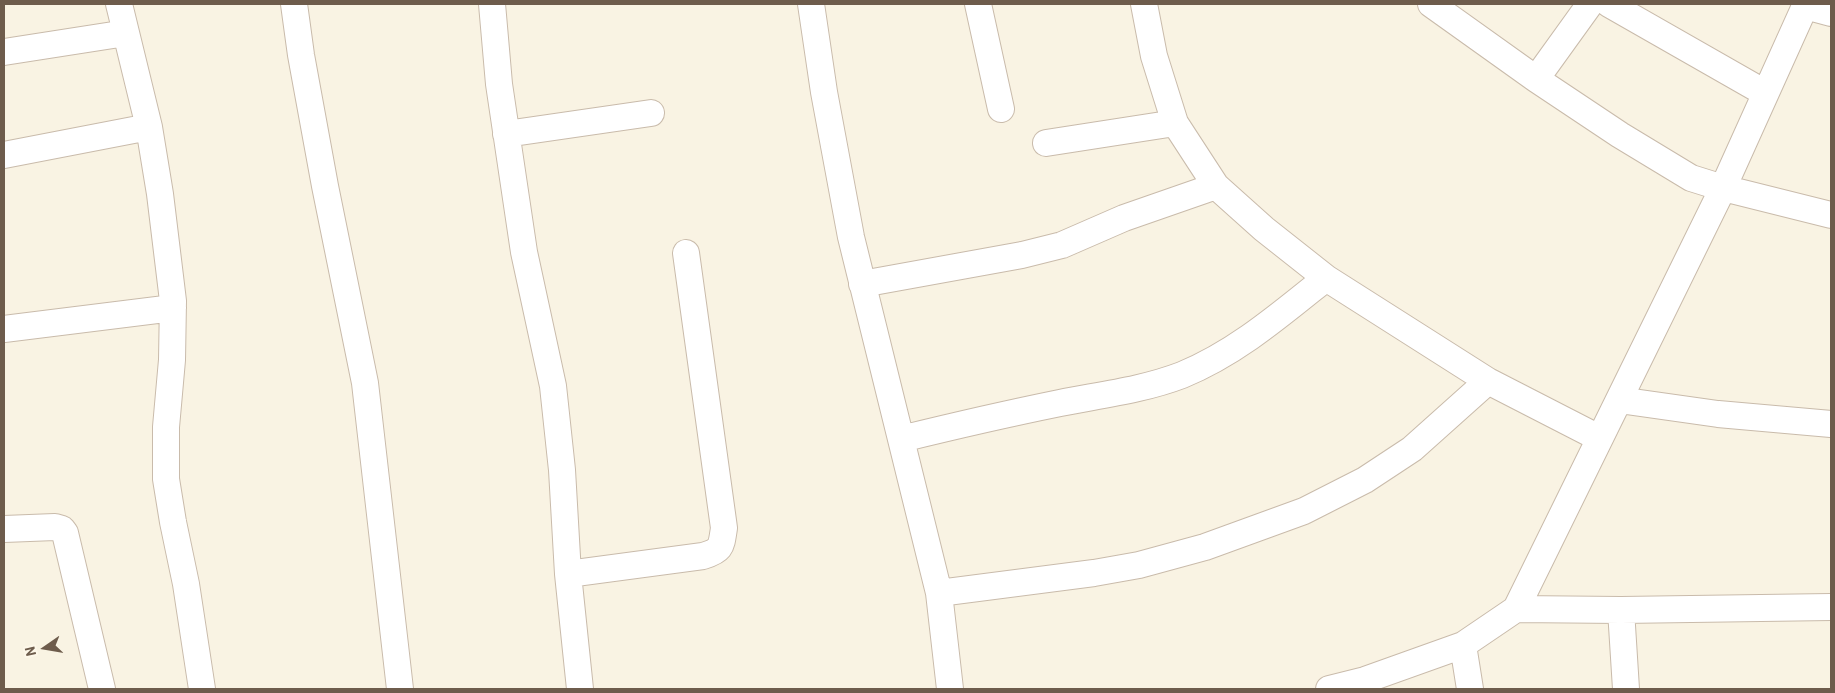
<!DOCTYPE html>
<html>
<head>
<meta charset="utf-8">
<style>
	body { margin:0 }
	#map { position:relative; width:1835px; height:693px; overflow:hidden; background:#f9f3e3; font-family:Barlow,sans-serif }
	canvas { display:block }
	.frame { position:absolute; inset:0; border:5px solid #6e5c4c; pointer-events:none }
	.north { position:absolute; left:20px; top:623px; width:50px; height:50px; -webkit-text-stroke:4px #fdf7e9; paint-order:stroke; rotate:257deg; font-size:14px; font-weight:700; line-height:20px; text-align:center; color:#6e5c4c }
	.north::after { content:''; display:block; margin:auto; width:18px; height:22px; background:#6e5c4c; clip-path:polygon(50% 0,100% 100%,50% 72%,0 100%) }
</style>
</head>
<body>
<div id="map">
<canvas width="1835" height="693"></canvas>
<div class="frame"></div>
<div class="north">N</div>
</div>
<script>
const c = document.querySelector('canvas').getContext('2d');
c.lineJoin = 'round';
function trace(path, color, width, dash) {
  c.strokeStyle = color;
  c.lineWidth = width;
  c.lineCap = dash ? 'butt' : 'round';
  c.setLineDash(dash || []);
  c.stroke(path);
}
const street = new Path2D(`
	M 119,4 L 149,127 L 160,194 L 173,301 L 172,360 L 166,427 L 166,479 L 173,522 L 186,584 L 202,689
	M 294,4 L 301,55 L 325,186 L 365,383 L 400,689
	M 492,4 L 499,84 L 524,252 L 553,386 L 562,470 L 568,574 L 580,689
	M 811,4 L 824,92 L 851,237 L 939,593 L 950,689
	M 978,4 L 1001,109
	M 1144,4 L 1154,56 L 1175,123 L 1216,186 L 1264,229 L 1326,278 L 1488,381 L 1599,438
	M 1431,4 L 1536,79 L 1620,135 L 1691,178 L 1723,188 L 1831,215
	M 1609,4 L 1765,93
	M 1805,6 L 1831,13
	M 4,52 L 126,33
	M 1536,79 L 1590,4
	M 506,134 L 651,113
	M 1046,143 L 1175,123
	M 4,155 L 149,127
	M 862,284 L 1022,255 L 1062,245 L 1124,218 L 1216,186
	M 4,329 L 173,308
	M 1619,400 L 1718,414 L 1831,424
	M 901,439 C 954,426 1006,414 1060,403 C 1100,395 1143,390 1182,375 C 1236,353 1281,314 1326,278
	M 4,529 L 55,527 L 62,529 L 65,533 L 102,689
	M 568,574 L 703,556 C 722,550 721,547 724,528 L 686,253
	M 939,593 L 1094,573 L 1139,565 L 1205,547 L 1304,511 L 1365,480 L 1412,449 L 1488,381
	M 1516,609 L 1621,610 L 1831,607
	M 1621,610 L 1626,689
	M 1463,645 L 1470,689
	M 1329,689 L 1365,680 L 1463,645 L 1516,609 L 1723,188 L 1806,4`);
trace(street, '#c9bbab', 28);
trace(street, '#fff', 26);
</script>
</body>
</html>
